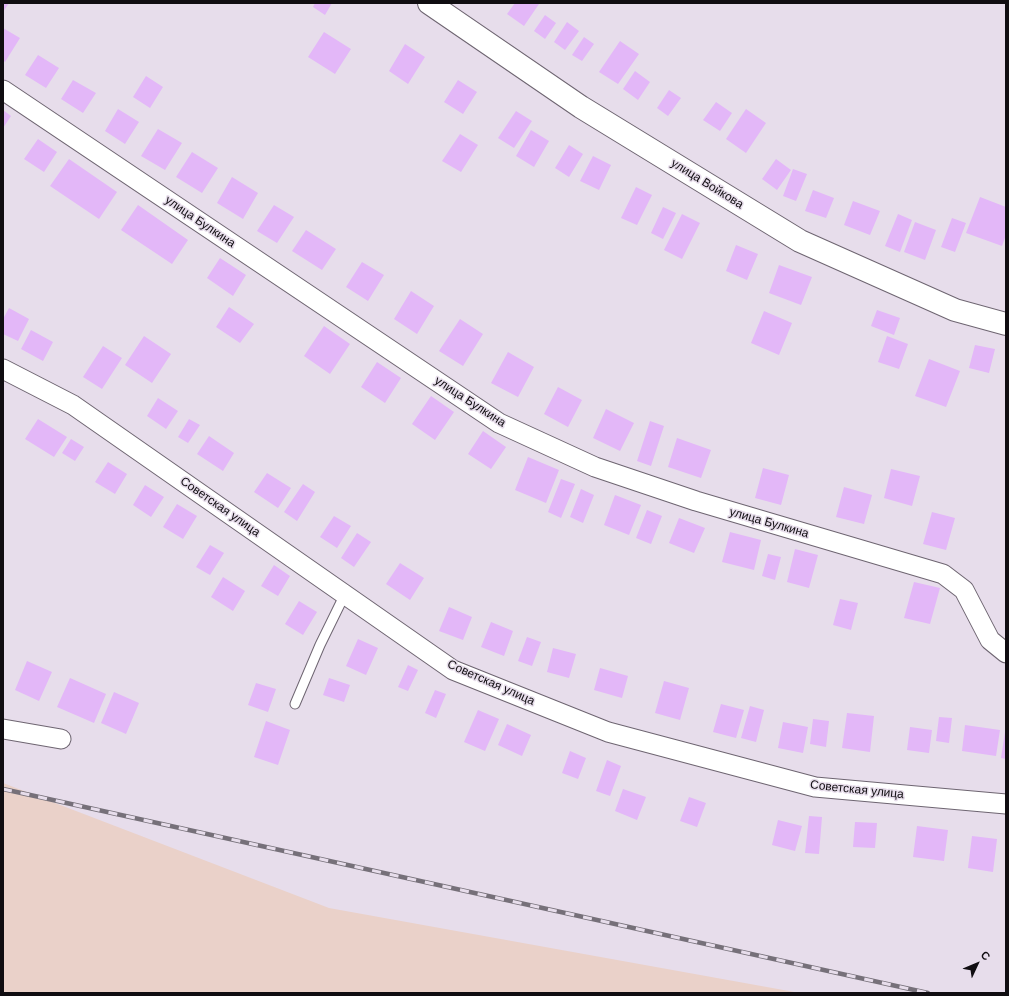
<!DOCTYPE html>
<html>
<head>
<meta charset="utf-8">
<style>
	body { margin:0 }
	#map { position:relative; width:1009px; height:996px; overflow:hidden; background:#e7ddeb; font-family:Arial,sans-serif }
	canvas { display:block }
	.frame { position:absolute; inset:0; border:4px solid #100d11; pointer-events:none }
	.north { position:absolute; left:957px; top:944px; width:40px; height:40px; -webkit-text-stroke:3px #e7ddeb; paint-order:stroke; rotate:46deg; font-size:11px; font-weight:700; line-height:16px; text-align:center; color:#100d11 }
	.north::after { content:''; display:block; margin:auto; width:14px; height:18px; background:#100d11; clip-path:polygon(50% 0,100% 100%,50% 72%,0 100%) }
</style>
</head>
<body>
<div id="map">
<canvas width="1009" height="996"></canvas>
<div class="frame"></div>
<div class="north">С</div>
</div>
<script>
const c = document.querySelector('canvas').getContext('2d');
c.lineJoin = 'round';
function fill(path, color) {
  c.fillStyle = color;
  c.fill(path, 'evenodd');
}
function trace(path, color, width, dash) {
  c.strokeStyle = color;
  c.lineWidth = width;
  c.lineCap = dash ? 'butt' : 'round';
  c.setLineDash(dash || []);
  c.stroke(path);
}
function write(font, color, halo, rows, align = 'center') {
  c.font = font + ' Arial,sans-serif';
  c.lineWidth = 3;
  c.setLineDash([]);
  c.textBaseline = 'middle';
  c.strokeStyle = halo;
  c.fillStyle = color;
  for (const [text, x, y, turn = 0] of rows) {
    c.save();
    c.translate(x, y);
    c.rotate((+turn || 0) * Math.PI / 180);
    c.textAlign = isNaN(turn) ? turn : align;
    if (halo) c.strokeText(text, 0, 0);
    c.fillText(text, 0, 0);
    c.restore();
  }
}
const industrial = new Path2D(`
	M 3,783 L 329,908 L 800,993 L 3,993 Z`);
const building = new Path2D(`
	M 3,3 L 9,3 L 3,12 Z
	M 315,3 L 332,3 L 325,15 L 313,7 Z
	M 515,3 L 537,3 L 539,4 L 524,26 L 507,14 Z
	M 545,15 L 556,23 L 545,39 L 534,31 Z
	M 567,22 L 579,31 L 565,50 L 554,42 Z
	M 3,28 L 20,38 L 5,62 L 3,60 Z
	M 324,32 L 351,49 L 335,74 L 308,57 Z
	M 584,37 L 594,44 L 582,61 L 572,55 Z
	M 620,41 L 639,54 L 618,84 L 599,72 Z
	M 405,44 L 425,57 L 408,84 L 389,71 Z
	M 38,55 L 59,68 L 46,88 L 25,75 Z
	M 635,71 L 650,82 L 638,100 L 623,89 Z
	M 146,76 L 163,87 L 150,108 L 133,97 Z
	M 73,80 L 96,93 L 83,113 L 61,99 Z
	M 458,80 L 477,92 L 463,114 L 444,102 Z
	M 669,90 L 681,98 L 668,116 L 657,108 Z
	M 716,102 L 732,113 L 720,131 L 703,120 Z
	M 118,109 L 139,122 L 125,144 L 105,131 Z
	M 746,109 L 766,123 L 746,153 L 726,139 Z
	M 3,110 L 11,116 L 3,128 Z
	M 516,111 L 532,121 L 514,148 L 498,138 Z
	M 158,129 L 182,143 L 165,170 L 141,156 Z
	M 531,130 L 549,141 L 534,167 L 516,156 Z
	M 460,134 L 478,145 L 461,172 L 442,161 Z
	M 38,139 L 57,152 L 44,172 L 24,159 Z
	M 569,145 L 583,154 L 569,177 L 555,168 Z
	M 192,152 L 218,168 L 202,193 L 176,177 Z
	M 593,156 L 611,165 L 599,190 L 580,181 Z
	M 69,159 L 117,192 L 99,219 L 50,186 Z
	M 776,159 L 791,170 L 777,190 L 762,179 Z
	M 793,169 L 807,174 L 796,201 L 783,196 Z
	M 232,177 L 258,193 L 243,219 L 217,203 Z
	M 636,187 L 652,195 L 637,225 L 621,218 Z
	M 813,190 L 834,198 L 826,218 L 805,211 Z
	M 980,197 L 1006,207 L 1006,235 L 1002,246 L 966,233 Z
	M 853,201 L 880,211 L 870,235 L 844,225 Z
	M 138,205 L 188,240 L 172,264 L 121,230 Z
	M 274,205 L 294,217 L 277,243 L 257,231 Z
	M 663,207 L 676,213 L 663,239 L 651,233 Z
	M 682,214 L 700,223 L 682,259 L 664,250 Z
	M 898,214 L 912,220 L 900,252 L 885,246 Z
	M 952,218 L 966,223 L 955,252 L 941,247 Z
	M 915,222 L 936,230 L 925,260 L 904,252 Z
	M 306,230 L 336,249 L 322,270 L 292,251 Z
	M 736,245 L 758,254 L 747,280 L 726,271 Z
	M 220,258 L 246,275 L 233,296 L 207,278 Z
	M 362,262 L 384,275 L 368,301 L 346,287 Z
	M 779,265 L 812,277 L 801,305 L 769,293 Z
	M 411,291 L 434,306 L 417,334 L 394,319 Z
	M 229,307 L 254,324 L 240,343 L 216,327 Z
	M 9,308 L 29,319 L 18,341 L 3,334 L 3,319 Z
	M 877,310 L 900,318 L 894,335 L 871,326 Z
	M 764,311 L 792,323 L 779,355 L 751,343 Z
	M 460,319 L 483,334 L 463,366 L 439,351 Z
	M 324,326 L 350,344 L 330,374 L 304,356 Z
	M 31,330 L 53,342 L 43,361 L 21,349 Z
	M 144,336 L 171,354 L 152,383 L 125,365 Z
	M 887,336 L 908,344 L 899,369 L 878,362 Z
	M 975,345 L 995,349 L 989,373 L 969,368 Z
	M 103,346 L 122,358 L 102,389 L 83,377 Z
	M 508,352 L 534,367 L 518,397 L 491,383 Z
	M 929,359 L 960,371 L 946,407 L 915,396 Z
	M 377,362 L 401,378 L 385,403 L 361,387 Z
	M 558,387 L 582,400 L 568,427 L 544,414 Z
	M 431,396 L 454,412 L 435,440 L 412,424 Z
	M 158,398 L 178,411 L 166,429 L 147,416 Z
	M 606,409 L 634,423 L 620,451 L 593,438 Z
	M 38,419 L 67,437 L 54,457 L 25,439 Z
	M 189,419 L 200,425 L 188,443 L 178,437 Z
	M 650,421 L 664,426 L 651,466 L 637,461 Z
	M 483,431 L 506,447 L 491,469 L 468,454 Z
	M 209,436 L 234,453 L 223,471 L 197,454 Z
	M 677,438 L 711,450 L 701,478 L 668,467 Z
	M 71,439 L 84,447 L 75,461 L 62,453 Z
	M 528,457 L 559,470 L 546,503 L 515,490 Z
	M 108,462 L 127,474 L 115,494 L 95,482 Z
	M 763,468 L 789,475 L 781,505 L 755,498 Z
	M 891,469 L 920,476 L 912,506 L 884,498 Z
	M 267,473 L 291,488 L 278,508 L 254,492 Z
	M 561,479 L 575,484 L 561,518 L 548,512 Z
	M 303,484 L 315,492 L 297,521 L 284,512 Z
	M 145,485 L 164,497 L 151,517 L 133,505 Z
	M 844,487 L 872,495 L 864,524 L 836,517 Z
	M 581,489 L 594,495 L 583,523 L 570,517 Z
	M 615,495 L 641,505 L 629,535 L 604,525 Z
	M 177,504 L 197,516 L 183,539 L 163,527 Z
	M 647,510 L 662,516 L 651,544 L 636,538 Z
	M 932,512 L 955,518 L 946,550 L 923,544 Z
	M 334,516 L 351,526 L 337,548 L 320,537 Z
	M 679,518 L 705,528 L 694,553 L 669,543 Z
	M 730,532 L 761,540 L 754,570 L 722,562 Z
	M 357,533 L 371,542 L 354,567 L 341,558 Z
	M 210,545 L 224,553 L 210,575 L 196,567 Z
	M 795,549 L 818,555 L 809,588 L 787,582 Z
	M 768,554 L 781,557 L 775,580 L 762,576 Z
	M 400,563 L 424,578 L 410,600 L 386,584 Z
	M 274,565 L 290,576 L 278,596 L 261,586 Z
	M 223,577 L 245,591 L 233,611 L 211,597 Z
	M 914,582 L 940,588 L 930,624 L 904,618 Z
	M 840,599 L 858,603 L 851,630 L 833,625 Z
	M 299,601 L 317,612 L 303,635 L 285,624 Z
	M 449,607 L 472,617 L 463,640 L 439,631 Z
	M 491,622 L 513,631 L 504,656 L 481,647 Z
	M 527,637 L 541,642 L 532,666 L 518,661 Z
	M 358,639 L 378,648 L 366,675 L 346,666 Z
	M 553,648 L 576,654 L 569,678 L 547,672 Z
	M 27,661 L 52,672 L 39,701 L 15,690 Z
	M 408,665 L 418,670 L 408,691 L 398,687 Z
	M 600,668 L 628,676 L 622,698 L 594,690 Z
	M 70,678 L 106,694 L 94,723 L 57,707 Z
	M 329,678 L 350,685 L 344,702 L 323,695 Z
	M 664,681 L 689,688 L 680,720 L 655,713 Z
	M 256,683 L 276,689 L 268,712 L 248,705 Z
	M 435,690 L 446,694 L 436,718 L 425,713 Z
	M 114,692 L 139,703 L 126,734 L 101,723 Z
	M 721,704 L 744,710 L 736,738 L 713,732 Z
	M 750,706 L 764,710 L 756,742 L 741,738 Z
	M 478,710 L 499,719 L 485,751 L 464,742 Z
	M 847,713 L 874,716 L 870,752 L 842,748 Z
	M 939,717 L 952,718 L 949,743 L 936,741 Z
	M 813,719 L 829,721 L 826,747 L 810,744 Z
	M 266,721 L 290,730 L 278,765 L 254,757 Z
	M 783,722 L 808,727 L 803,753 L 778,748 Z
	M 507,724 L 531,735 L 522,756 L 498,745 Z
	M 965,725 L 1000,730 L 996,756 L 962,751 Z
	M 910,727 L 932,730 L 929,753 L 907,750 Z
	M 1005,732 L 1006,733 L 1006,759 L 1001,758 Z
	M 570,751 L 586,758 L 578,779 L 562,773 Z
	M 607,760 L 621,766 L 610,796 L 596,791 Z
	M 623,789 L 646,797 L 637,820 L 615,811 Z
	M 689,797 L 706,803 L 697,827 L 680,821 Z
	M 809,816 L 822,817 L 819,854 L 805,853 Z
	M 778,820 L 802,826 L 795,851 L 772,845 Z
	M 855,822 L 877,823 L 875,848 L 853,847 Z
	M 917,826 L 948,830 L 944,861 L 913,857 Z
	M 972,836 L 997,839 L 993,872 L 968,868 Z`);
const lane = new Path2D(`
	M 295,704 L 320,645 L 345,594`);
const street = new Path2D(`
	M 3,90 L 499,423 L 595,467 L 696,501 L 943,574 L 964,590 L 990,640 L 1006,653
	M 3,369 L 73,405 L 453,670 L 608,732 L 815,787 L 1006,804
	M 3,729 L 61,739`);
const secondary = new Path2D(`
	M 429,3 L 581,107 L 800,241 L 955,310 L 1006,324`);
const rail = new Path2D(`
	M 3,789 L 928,993`);
const streetNames = [
	["улица Войкова",707,184,32],
	["улица Булкина",200,222,34],
	["улица Булкина",470,402,33],
	["Советская улица",220,507,35],
	["улица Булкина",769,523,16],
	["Советская улица",491,683,24],
	["Советская улица",857,790,6]
];
fill(industrial, '#ead1c9');
fill(building, '#e3b7f8');
trace(lane, '#6e6571', 11);
trace(street, '#6e6571', 21);
trace(secondary, '#6e6571', 24);
trace(lane, '#fff', 9);
trace(street, '#fff', 19);
trace(secondary, '#fff', 22);
trace(rail, '#767079', 4.5);
trace(rail, '#e7ddeb', 3, [9]);
write('12px', '#100d11', '#e7ddeb', streetNames);
</script>
</body>
</html>
